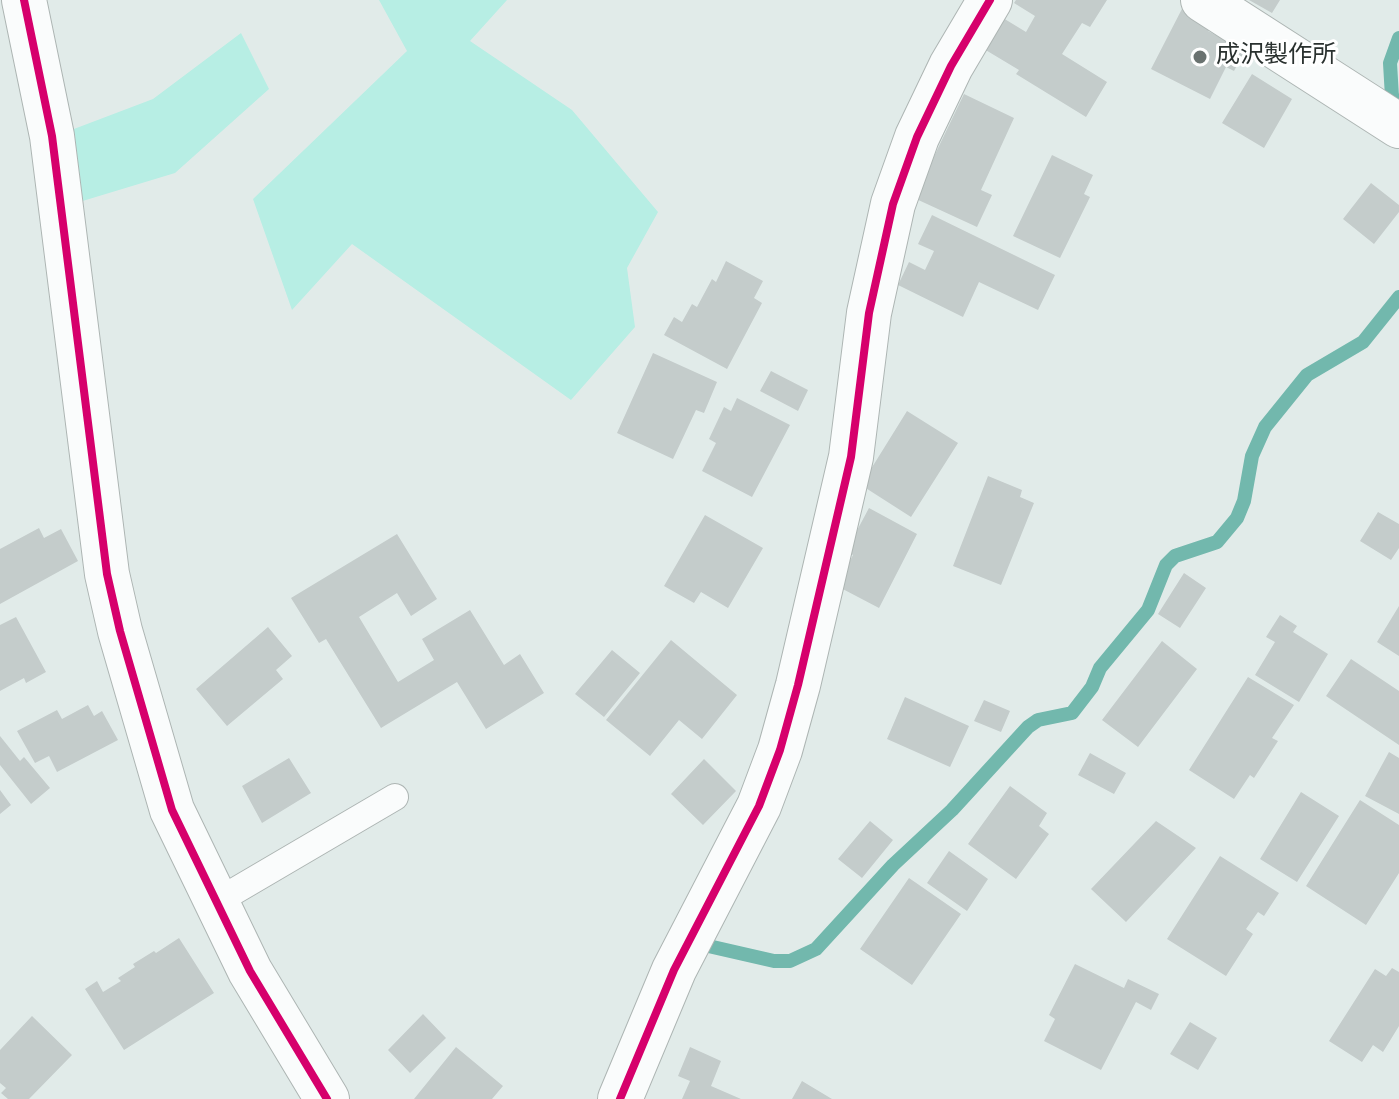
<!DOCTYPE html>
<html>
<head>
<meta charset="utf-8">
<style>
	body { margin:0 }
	canvas { display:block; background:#e1ebe9 }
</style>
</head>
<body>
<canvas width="1399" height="1099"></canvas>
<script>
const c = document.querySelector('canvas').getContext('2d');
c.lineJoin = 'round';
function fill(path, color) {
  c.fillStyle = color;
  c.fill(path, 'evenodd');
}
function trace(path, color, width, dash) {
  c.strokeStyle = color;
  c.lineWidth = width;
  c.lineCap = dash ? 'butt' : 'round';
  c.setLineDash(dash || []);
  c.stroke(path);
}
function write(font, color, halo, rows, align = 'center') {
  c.font = font + ' Overpass,"Noto Sans JP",sans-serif';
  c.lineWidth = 6;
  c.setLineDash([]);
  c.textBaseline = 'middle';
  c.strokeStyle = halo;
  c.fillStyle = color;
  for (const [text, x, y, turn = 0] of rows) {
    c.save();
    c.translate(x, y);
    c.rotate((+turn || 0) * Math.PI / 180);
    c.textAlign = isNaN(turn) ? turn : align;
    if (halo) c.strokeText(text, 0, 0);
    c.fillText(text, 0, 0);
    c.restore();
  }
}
const green = new Path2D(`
	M 379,0 L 507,0 L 470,41 L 572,110 L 658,212 L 627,268 L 635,327 L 571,400 L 352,244 L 292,310 L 253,199 L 407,51 Z
	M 241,33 L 269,89 L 175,173 L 76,203 L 66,132 L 153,99 Z`);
const stream = new Path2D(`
	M 1399,38 L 1390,63 L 1392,97 L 1399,102
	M 704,945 L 774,961 L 790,961 L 816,949 L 893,865 L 952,810 L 1028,727 L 1038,720 L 1072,713 L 1092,687 L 1100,668 L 1148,610 L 1166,565 L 1175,556 L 1217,542 L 1237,518 L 1244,501 L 1252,456 L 1265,427 L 1307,375 L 1363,342 L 1399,297`);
const building = new Path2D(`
	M 1016,0 L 1107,0 L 1090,27 L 1082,23 L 1062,54 L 1107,82 L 1086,117 L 1016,74 L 1019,70 L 984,49 L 1003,18 L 1026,32 L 1035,16 L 1014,3 Z
	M 1249,0 L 1280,0 L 1272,13 Z
	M 1184,5 L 1214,21 L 1208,31 L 1236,46 L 1247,46 L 1234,71 L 1226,67 L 1210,99 L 1151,69 Z
	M 1252,74 L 1292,99 L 1264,148 L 1222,123 Z
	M 964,94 L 1014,118 L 981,190 L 992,195 L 977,227 L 914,198 Z
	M 1052,155 L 1093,175 L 1084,194 L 1090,197 L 1060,258 L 1013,236 Z
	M 1371,183 L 1399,205 L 1399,212 L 1374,244 L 1343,219 Z
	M 932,215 L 1055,275 L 1038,310 L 979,282 L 963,317 L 898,285 L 909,262 L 925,270 L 934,251 L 918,244 Z
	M 726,261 L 763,281 L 754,298 L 762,303 L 727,369 L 664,335 L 674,317 L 682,322 L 692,304 L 697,307 L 712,279 L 716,282 Z
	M 653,353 L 717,382 L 704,413 L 696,410 L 673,459 L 617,433 Z
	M 771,371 L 808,390 L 798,411 L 760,391 Z
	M 737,398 L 790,425 L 752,497 L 702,471 L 716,443 L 709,439 L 724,407 L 731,411 Z
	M 907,411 L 958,443 L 911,517 L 861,485 Z
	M 988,476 L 1022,490 L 1020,497 L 1034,503 L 1001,585 L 953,566 Z
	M 869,508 L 917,534 L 879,608 L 837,586 L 853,555 L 846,551 Z
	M 1378,512 L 1399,524 L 1399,548 L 1391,560 L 1360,541 Z
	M 705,515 L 763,548 L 728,608 L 701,592 L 694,603 L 664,586 Z
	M 39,528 L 44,538 L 61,529 L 78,561 L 0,604 L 0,549 Z
	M 397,534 L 437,599 L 411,616 L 397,593 L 359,617 L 398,682 L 434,660 L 422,639 L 470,610 L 504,665 L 520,654 L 544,693 L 486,729 L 457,682 L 381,728 L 326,639 L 319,643 L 291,598 Z
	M 1184,573 L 1206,588 L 1180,628 L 1158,614 Z
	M 1399,606 L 1399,656 L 1377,642 Z
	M 1280,615 L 1297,626 L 1293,632 L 1328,654 L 1299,702 L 1255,675 L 1275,642 L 1266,637 Z
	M 16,617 L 46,672 L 26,683 L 24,678 L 0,691 L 0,625 Z
	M 268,627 L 292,656 L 276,670 L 283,679 L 227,726 L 196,689 Z
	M 671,640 L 737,695 L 702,739 L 679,720 L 650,756 L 606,720 Z
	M 1162,641 L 1197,669 L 1138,747 L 1102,720 Z
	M 612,650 L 640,673 L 604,717 L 575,694 Z
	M 1351,659 L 1399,691 L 1399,745 L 1326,696 Z
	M 1248,677 L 1294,705 L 1272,738 L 1278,741 L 1254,778 L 1250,775 L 1234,799 L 1189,770 Z
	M 905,697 L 969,726 L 950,767 L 887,739 Z
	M 984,700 L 1010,711 L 1001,732 L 974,721 Z
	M 88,705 L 94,716 L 102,711 L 118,740 L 57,772 L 49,756 L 35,763 L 17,731 L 57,710 L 62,719 Z
	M 0,736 L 20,761 L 24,757 L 50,788 L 31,804 L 0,765 Z
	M 1389,752 L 1399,758 L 1399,814 L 1365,796 Z
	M 1090,753 L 1126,773 L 1114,794 L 1078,775 Z
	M 289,758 L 311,793 L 262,823 L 242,786 Z
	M 704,759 L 736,791 L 703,825 L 671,794 Z
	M 1010,786 L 1047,813 L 1039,826 L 1049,834 L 1016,879 L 968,844 Z
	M 0,790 L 11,805 L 0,814 Z
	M 1301,792 L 1339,816 L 1297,882 L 1260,859 Z
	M 1360,800 L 1399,825 L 1399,873 L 1366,925 L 1306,886 Z
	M 870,821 L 893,840 L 862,878 L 838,859 Z
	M 1156,821 L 1196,848 L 1126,922 L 1091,889 Z
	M 949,851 L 988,879 L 967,911 L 927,883 Z
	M 1220,856 L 1279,893 L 1264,916 L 1258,912 L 1246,929 L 1253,934 L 1226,976 L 1167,939 Z
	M 909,878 L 961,914 L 912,985 L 860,949 Z
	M 179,938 L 214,993 L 124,1050 L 85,989 L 97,981 L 103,992 L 121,981 L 118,978 L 135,967 L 133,964 L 154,951 L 156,953 Z
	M 1075,964 L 1124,988 L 1128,979 L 1159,994 L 1151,1010 L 1136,1002 L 1101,1070 L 1044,1041 L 1055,1019 L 1049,1015 Z
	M 1392,968 L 1399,972 L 1399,1026 L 1383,1052 L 1373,1045 L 1362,1062 L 1329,1041 L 1375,969 L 1386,976 Z
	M 423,1014 L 446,1038 L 410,1073 L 388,1050 Z
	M 32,1016 L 72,1055 L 29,1099 L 8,1099 L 1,1093 L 6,1088 L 0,1083 L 0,1050 Z
	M 1190,1022 L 1217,1038 L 1198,1070 L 1170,1054 Z
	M 456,1047 L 503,1086 L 492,1099 L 414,1099 Z
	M 690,1047 L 721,1061 L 711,1086 L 741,1099 L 682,1099 L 690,1081 L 678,1076 Z
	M 802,1081 L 832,1099 L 792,1099 Z`);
const service = new Path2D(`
	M 216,902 L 395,797`);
const minor = new Path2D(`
	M 24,0 L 52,136 L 107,574 L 120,631 L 172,810 L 250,971 L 327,1099
	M 1203,0 L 1399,126
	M 620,1099 L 674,970 L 759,806 L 780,750 L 798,685 L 851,457 L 869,313 L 893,204 L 917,137 L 951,66 L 990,0`);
const cycleway = new Path2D(`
	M 24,0 L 52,136 L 107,574 L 120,631 L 172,810 L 250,971 L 327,1099
	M 620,1099 L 674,970 L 759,806 L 780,750 L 798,685 L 851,457 L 869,313 L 893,204 L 917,137 L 951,66 L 990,0`);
const markers = [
	[1200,57,8,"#6a7270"]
];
const poiNames = [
	["成沢製作所",1216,57]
];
fill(green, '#b7eee4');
trace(stream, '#72b8ad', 14);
fill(building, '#c4cccb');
trace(service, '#adb5b3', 28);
trace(minor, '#adb5b3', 46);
trace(service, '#fafcfc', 26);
trace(minor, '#fafcfc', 44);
trace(cycleway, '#d6006c', 8);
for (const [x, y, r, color] of markers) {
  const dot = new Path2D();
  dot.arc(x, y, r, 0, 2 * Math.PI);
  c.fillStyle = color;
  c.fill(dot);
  trace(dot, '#fff', 3);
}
write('24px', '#2a312f', '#fff', poiNames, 'left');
</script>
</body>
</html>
